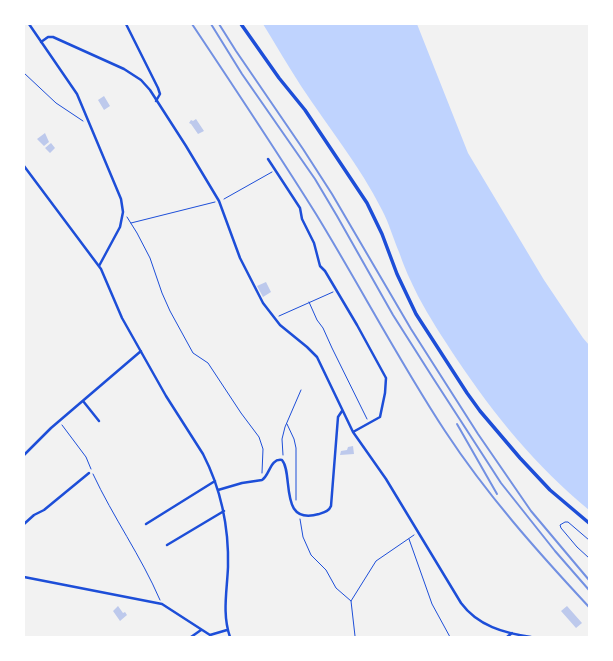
<!DOCTYPE html>
<html>
<head>
<meta charset="utf-8">
<style>
	body { margin:0 }
	#map { position:relative; width:613px; height:661px; overflow:hidden; background:#f2f2f2; font-family:"Open Sans",sans-serif }
	canvas { display:block }
	.frame { position:absolute; inset:0; border:25px solid #fff; pointer-events:none }
</style>
</head>
<body>
<div id="map">
<canvas width="613" height="661"></canvas>
<div class="frame"></div>
</div>
<script>
const c = document.querySelector('canvas').getContext('2d');
c.lineJoin = 'round';
function fill(path, color) {
  c.fillStyle = color;
  c.fill(path, 'evenodd');
}
function trace(path, color, width, dash) {
  c.strokeStyle = color;
  c.lineWidth = width;
  c.lineCap = dash ? 'butt' : 'round';
  c.setLineDash(dash || []);
  c.stroke(path);
}
const water = new Path2D(`
	M 263,24 L 417,24 L 468,153 L 544,280 L 583,338 L 589,345 L 589,510 C 535,465 495,416 456,358 C 443,338 429,317 418,296 C 411,282 404,267 399,252 C 393,238 389,223 382,210 C 360,166 328,127 301,86 C 288,66 276,45 263,24 Z`);
const building = new Path2D(`
	M 104,96 L 110,106 L 104,110 L 98,100 Z
	M 196,119 L 204,131 L 198,134 L 191,124 L 189,123 L 191,120 L 193,121 Z
	M 45,133 L 49,142 L 44,146 L 37,139 Z
	M 51,143 L 55,148 L 50,153 L 45,148 Z
	M 266,282 L 271,292 L 263,297 L 257,286 Z
	M 353,446 L 354,454 L 340,455 L 341,451 L 347,450 L 348,447 Z
	M 118,606 L 123,613 L 125,612 L 127,615 L 120,621 L 113,611 Z
	M 567,606 L 582,623 L 576,628 L 561,611 Z`);
const path = new Path2D(`
	M 24,73 L 56,103 L 83,121
	M 224,199 L 272,172
	M 127,217 L 137,233 L 150,258 L 162,293 L 170,311 L 193,353 L 208,363 L 241,413 L 259,437 L 263,449 L 262,473
	M 131,223 L 215,202
	M 309,302 L 317,320 L 323,328 L 332,348 L 367,419
	M 279,316 L 333,292
	M 287,424 L 294,439 L 296,448 L 296,500
	M 62,425 L 86,457 L 91,469
	M 283,455 L 282,439 L 285,427 L 301,390
	M 93,474 C 113,517 141,556 160,600
	M 300,519 L 303,537 L 311,555 L 326,570 L 336,588 L 351,601
	M 409,539 L 432,604 L 450,637
	M 354,637 L 355,636 L 351,601 L 376,561 L 414,535`);
const service = new Path2D(`
	M 589,540 L 568,522 L 565,522 L 560,525 L 561,528 L 577,547 L 589,558`);
const minor = new Path2D(`
	M 29,24 L 77,94 L 121,199 L 123,212 L 120,227 L 99,266
	M 126,24 L 158,88 L 160,94 L 156,101
	M 41,42 L 48,37 L 53,37 L 124,69 L 141,80 L 150,90 L 186,146 L 219,201 L 240,258 L 263,303 L 280,325 L 307,347 L 317,357 L 353,432 L 386,479 L 461,603 C 478,626 504,633 531,637
	M 268,159 L 300,208 L 302,219 L 314,243 L 320,266 L 325,271 L 357,325 L 386,378 L 385,393 L 380,417 L 353,432
	M 24,166 L 101,269 L 122,318 L 166,396 L 203,454 C 221,489 229,527 228,567 C 227,591 222,614 230,637
	M 83,401 L 99,421
	M 24,455 L 51,428 L 141,351
	M 218,490 L 242,483 L 262,480 C 270,475 270,458 282,460 C 294,474 278,526 319,514 C 325,512 329,511 331,506 L 338,417 L 342,411
	M 24,524 L 34,515 L 44,510 L 89,473
	M 146,524 L 215,481
	M 167,545 L 224,511
	M 24,577 L 162,604 L 210,635 L 227,630
	M 191,637 L 201,630
	M 507,637 L 512,633`);
const secondary = new Path2D(`
	M 241,24 L 279,78 L 305,110 L 367,203 L 382,234 L 397,274 L 416,314 L 467,393 L 480,411 L 520,458 L 550,490 L 589,523`);
const rail = new Path2D(`
	M 192,24 C 234,87 276,150 316,214 C 360,286 399,361 445,431 C 487,495 537,551 589,607
	M 211,24 L 242,74 L 315,179 L 337,216 L 393,315 L 433,378 L 501,483 L 555,551 L 589,590
	M 219,24 L 236,51 L 303,149 L 332,194 L 411,329 L 478,434 L 531,511 L 589,580
	M 457,424 L 497,494`);
fill(water, '#bfd3fe');
fill(building, '#bdc9ec');
trace(path, '#1d4ed8', 1);
trace(service, '#1d4ed8', 1);
trace(minor, '#1d4ed8', 2.5);
trace(secondary, '#1d4ed8', 3.5);
trace(rail, '#7290e2', 2);
</script>
</body>
</html>
